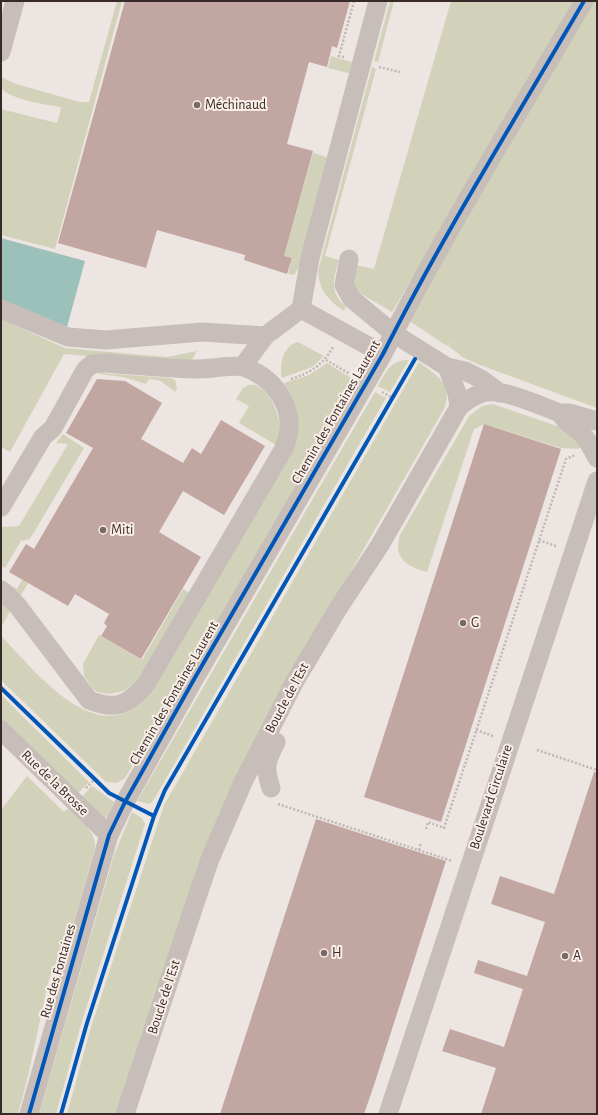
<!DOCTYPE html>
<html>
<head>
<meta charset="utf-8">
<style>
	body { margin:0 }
	#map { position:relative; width:598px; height:1115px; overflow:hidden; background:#ede5e1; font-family:"Alegreya Sans",sans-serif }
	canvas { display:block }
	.frame { position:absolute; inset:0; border:2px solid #382a28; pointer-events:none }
</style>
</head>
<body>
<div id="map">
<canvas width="598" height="1115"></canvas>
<div class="frame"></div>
</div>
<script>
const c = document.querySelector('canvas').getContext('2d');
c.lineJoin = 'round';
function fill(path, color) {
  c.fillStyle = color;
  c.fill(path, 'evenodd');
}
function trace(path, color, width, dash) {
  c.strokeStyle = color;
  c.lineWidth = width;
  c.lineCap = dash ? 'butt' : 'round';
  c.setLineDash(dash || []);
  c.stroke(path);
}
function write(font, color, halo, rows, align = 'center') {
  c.font = font + ' "Alegreya Sans",sans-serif';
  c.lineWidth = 4;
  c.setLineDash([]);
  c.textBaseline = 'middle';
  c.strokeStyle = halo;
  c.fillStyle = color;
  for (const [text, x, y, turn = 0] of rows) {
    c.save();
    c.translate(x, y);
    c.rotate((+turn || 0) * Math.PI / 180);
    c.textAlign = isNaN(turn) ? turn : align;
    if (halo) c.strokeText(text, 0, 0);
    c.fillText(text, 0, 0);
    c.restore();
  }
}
const green = new Path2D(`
	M 117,1 L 122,1 L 55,249 L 1,235 L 1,109 L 57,123 L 61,109 L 60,107 C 44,104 11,100 1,88 L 1,77 L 16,84 L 80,102 L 89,102 Z
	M 390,1 L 394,1 L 378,62 L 374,61 Z
	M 451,1 L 580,1 L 392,312 L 358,292 L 352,287 L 355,265 L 374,269 Z
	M 592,1 L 597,1 L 597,408 L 480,365 L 464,358 L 448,346 L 454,340 L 447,346 L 408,320 Z
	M 331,56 L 355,63 L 352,74 L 328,68 Z
	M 372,67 L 376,69 L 325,256 L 339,260 C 333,281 329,291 346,307 L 344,311 C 329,301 319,290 318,271 Z
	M 313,153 L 329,158 L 299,267 L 294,275 L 288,274 L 292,258 L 284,256 Z
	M 1,319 L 65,348 L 167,357 L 197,351 L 192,360 L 180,364 L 64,354 L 10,452 L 1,447 Z
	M 298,342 L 324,356 L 312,367 L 282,378 C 279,364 283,346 298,342 Z
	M 409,360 L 390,392 L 378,386 C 385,373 391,359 409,360 Z
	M 419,362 C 437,376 454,384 444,409 L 292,674 L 118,1114 L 67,1114 L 91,1027 L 164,805 Z
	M 327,363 L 354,380 L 334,421 L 125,778 L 117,783 L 106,782 L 1,680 L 1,636 C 30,665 87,740 134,708 L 297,432 C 301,413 294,400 284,383 L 309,375 Z
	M 100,373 L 170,378 L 175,380 L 177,389 L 175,392 L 161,381 L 149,379 L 146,384 L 123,377 L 99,374 Z
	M 249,385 C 267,382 279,413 280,427 C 280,434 278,439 276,445 L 239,423 L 249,406 L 236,399 L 243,388 Z
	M 375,392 L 386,398 L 153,801 L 149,804 L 137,801 Z
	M 493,404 L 563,428 L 581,446 L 578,449 L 561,448 L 484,424 L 474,429 L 427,572 C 408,567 392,558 400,535 L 469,416 L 482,406 Z
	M 63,434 L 84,448 L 30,539 L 21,541 L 5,568 L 1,566 L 1,527 L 19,526 L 68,444 L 56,443 Z
	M 1,579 L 17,589 L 22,580 L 28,583 L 18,600 L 1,584 Z
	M 183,589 L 191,594 L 141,676 L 127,689 L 120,692 L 108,694 L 97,692 L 93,689 L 84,676 L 83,664 L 99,635 L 142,660 Z
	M 1,601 L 10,611 L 1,628 Z
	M 1,695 L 89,782 L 77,794 L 1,720 Z
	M 27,776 L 64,812 L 69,808 C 80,820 96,830 95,848 L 59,975 L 51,974 L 48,983 L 28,1076 L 18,1114 L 1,1114 L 1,810 Z
	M 92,786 L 114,802 L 108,815 L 105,818 L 80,799 Z
	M 132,812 L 142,818 L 145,824 L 82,1021 L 56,1114 L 39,1114 L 114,855 Z`);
const water = new Path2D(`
	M 1,238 L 85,261 L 67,327 L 1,300 Z`);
const building = new Path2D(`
	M 125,1 L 350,1 L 337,48 L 332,46 L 327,67 L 309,62 L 287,144 L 313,151 L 284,256 L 292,258 L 287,274 L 244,260 L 245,255 L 157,230 L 146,268 L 58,243 Z
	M 97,379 L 125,381 L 162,403 L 141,439 L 183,463 L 192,448 L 201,454 L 221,420 L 265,446 L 224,515 L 183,491 L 159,532 L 201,557 L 141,659 L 101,636 L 107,626 L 104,623 L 109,614 L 75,594 L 68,606 L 9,572 L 26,544 L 34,549 L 93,448 L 66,433 Z
	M 484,424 L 561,449 L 441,822 L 364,797 Z
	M 594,772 L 597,772 L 597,1114 L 481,1114 L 496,1068 L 442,1051 L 450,1029 L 504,1047 L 523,989 L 474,973 L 478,960 L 527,976 L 545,922 L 491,904 L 500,876 L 554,894 Z
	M 316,819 L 446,861 L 375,1082 L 364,1114 L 220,1114 Z`);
const path = new Path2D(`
	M 344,57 L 339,56 L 354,1
	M 379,67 L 400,72
	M 326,360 L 350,374
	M 291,379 C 310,373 323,365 333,347
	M 382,392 L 393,398
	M 539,540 L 556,546
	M 1,688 L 110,794
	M 476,730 L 493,736
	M 537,750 L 597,770
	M 86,788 L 94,780
	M 278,804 L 452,861
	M 141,809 L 154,816
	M 426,829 L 428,822 L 444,828 L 566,459 L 575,455
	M 419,850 L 421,843
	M 61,1114 L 87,1023 L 154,816 L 165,790 L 412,365`);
const minor = new Path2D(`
	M 1,52 L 15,1
	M 349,259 L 344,285 L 352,299 L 393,333 L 447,367 L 465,371 L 481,379 L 500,393
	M 1,309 L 68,337 L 106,340 L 202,332 L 265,336 L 301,309 L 310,258 L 378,1
	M 301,309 L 383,354
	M 243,366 L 265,336
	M 447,367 L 457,393 L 459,407
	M 560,413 C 565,422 571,425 579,431 C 587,438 592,448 597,458
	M 1,507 L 43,437 L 53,428 L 85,370 L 92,364 L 104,363 C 133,365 163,368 193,369 C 205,370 235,364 244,367 C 279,380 300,415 283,450 L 146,684 C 128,705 116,711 89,700 L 17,605 L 1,590
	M 1,730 L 109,835
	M 271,788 C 264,767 266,762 276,742
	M 29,1114 L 109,835 L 125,802 L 193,681 L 383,354 C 444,233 516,118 584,1
	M 125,1114 L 196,900 L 210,859 L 244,780 L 295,681 L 339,607 L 380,545 L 459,407 C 466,401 473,396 482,393 C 502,387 540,406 560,413 L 569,413 L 597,421
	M 388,1114 L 597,481`);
const cycleway = new Path2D(`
	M 1,688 L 109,793 L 154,816
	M 29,1114 L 109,835 L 125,802 L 193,681 L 383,354 C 444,233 516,118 584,1
	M 61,1114 L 87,1023 L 154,816 L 165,790 L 415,359`);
const markers = [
	[197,105,4,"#776b69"],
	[103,530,4,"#776b69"],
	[463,623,4,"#776b69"],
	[324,953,4,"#776b69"],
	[565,956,4,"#776b69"]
];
const poiNames = [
	["Méchinaud",205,105],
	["Miti",111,530],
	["G",471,623],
	["H",332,953],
	["A",573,956]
];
const streetNames = [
	["Chemin des Fontaines Laurent",336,412,-60],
	["Chemin des Fontaines Laurent",174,693,-60],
	["Boucle de l'Est",287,698,-62],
	["Rue de la Brosse",55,783,44],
	["Boulevard Circulaire",491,797,-72],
	["Rue des Fontaines",58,971,-74],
	["Boucle de l'Est",164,997,-72]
];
fill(green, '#d2d2ba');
fill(water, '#9cc1bb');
fill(building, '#c2a6a2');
trace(path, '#c0b6b2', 2.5, [2, 2]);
trace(minor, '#c7beba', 19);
trace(cycleway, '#0057b8', 4);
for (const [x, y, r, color] of markers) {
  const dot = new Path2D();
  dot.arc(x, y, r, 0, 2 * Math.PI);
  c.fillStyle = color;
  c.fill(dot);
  trace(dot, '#faefe8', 1.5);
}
write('14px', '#382a28', '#faefe8', poiNames, 'left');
write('14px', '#382a28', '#faefe8', streetNames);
</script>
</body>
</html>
